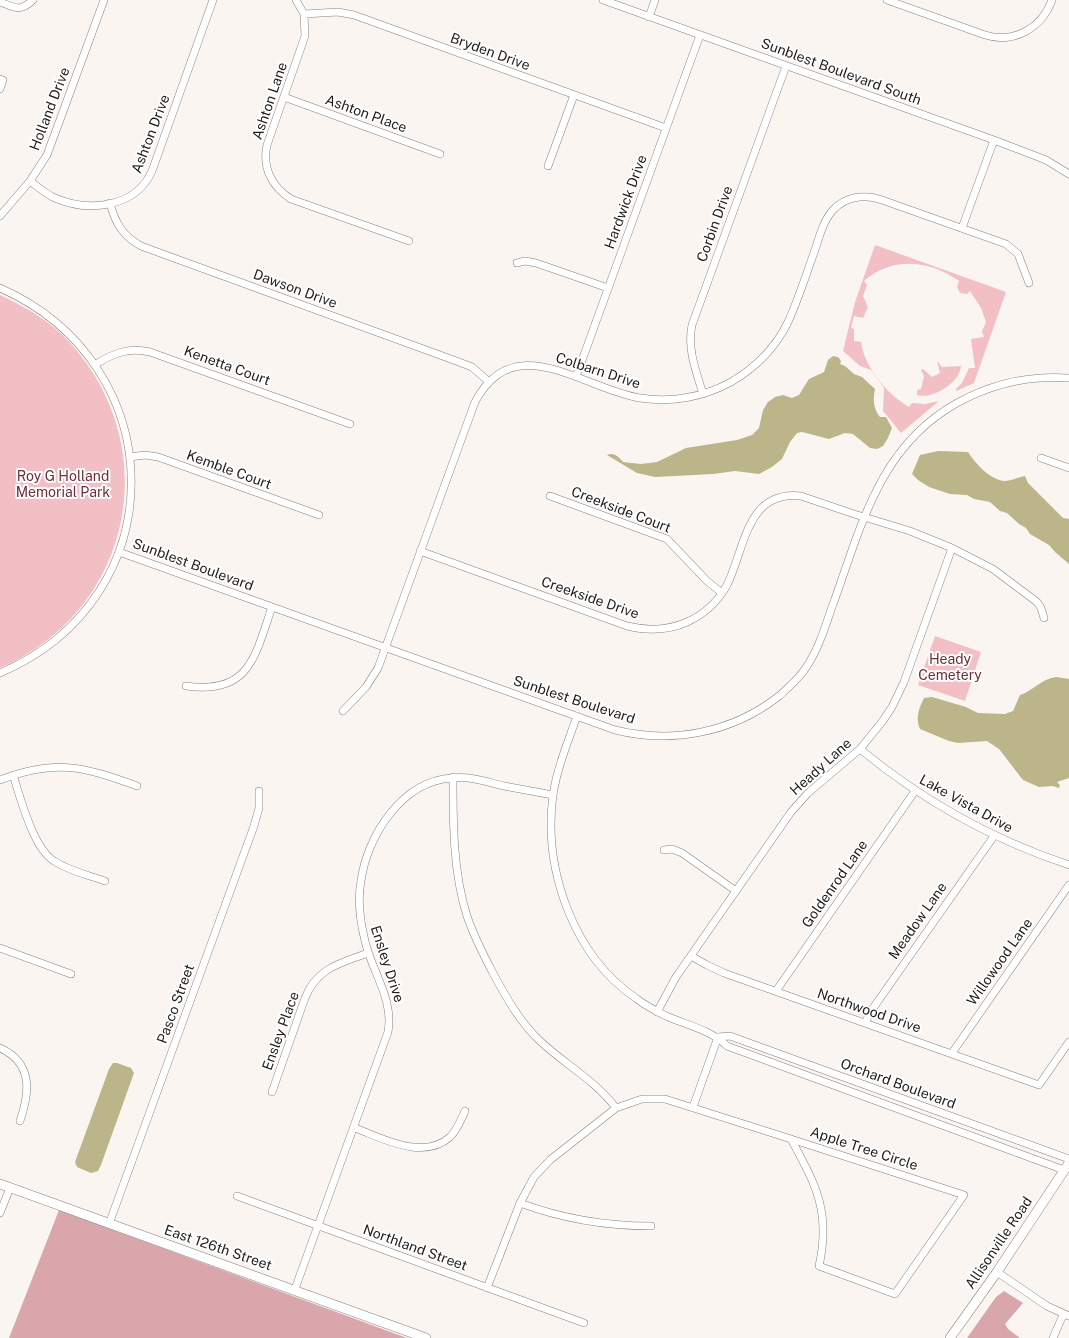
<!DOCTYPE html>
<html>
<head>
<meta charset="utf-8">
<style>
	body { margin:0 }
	canvas { display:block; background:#fbf5f2 }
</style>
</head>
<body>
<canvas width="1069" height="1338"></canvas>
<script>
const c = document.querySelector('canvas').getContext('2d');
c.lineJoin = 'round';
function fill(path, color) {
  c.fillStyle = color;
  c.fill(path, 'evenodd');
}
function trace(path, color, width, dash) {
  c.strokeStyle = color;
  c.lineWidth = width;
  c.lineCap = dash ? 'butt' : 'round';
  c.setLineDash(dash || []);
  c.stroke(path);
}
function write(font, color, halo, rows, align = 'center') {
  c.font = font + ' "Public Sans",sans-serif';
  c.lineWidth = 4;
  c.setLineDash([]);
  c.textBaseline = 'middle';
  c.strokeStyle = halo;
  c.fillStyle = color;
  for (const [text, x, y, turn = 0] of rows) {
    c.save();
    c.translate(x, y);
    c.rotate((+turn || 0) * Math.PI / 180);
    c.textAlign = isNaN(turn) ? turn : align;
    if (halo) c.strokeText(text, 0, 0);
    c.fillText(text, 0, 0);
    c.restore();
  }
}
const green = new Path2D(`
	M 875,245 L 1006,292 L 974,383 L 956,391 L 956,389 L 962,383 L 969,368 L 975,368 L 971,339 L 984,337 L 982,331 L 986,322 L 981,308 L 970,291 L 967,294 L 960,293 L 957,287 L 959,281 C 930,260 892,256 864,281 L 867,285 L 863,296 L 868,307 L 863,318 L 854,316 L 851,328 L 854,329 L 854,341 L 861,342 C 864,367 888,395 909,407 L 912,403 L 925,404 L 939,401 L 901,433 L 883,411 L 884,388 L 871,370 L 860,366 L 843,351 L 855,302 Z
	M 0,295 C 26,307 52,322 71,344 C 166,450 131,612 0,668 Z
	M 937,361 L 942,367 L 961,366 C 960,382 933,400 917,395 L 917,390 L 921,389 L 924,376 L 921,370 L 923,369 L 932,377 L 940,373 Z
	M 935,636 L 981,652 L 965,701 L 918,685 Z`);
const forest = new Path2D(`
	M 59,1210 L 407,1338 L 9,1338 Z
	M 1004,1291 L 1023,1303 L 1005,1324 L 1008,1329 L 1020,1338 L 967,1338 L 996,1297 Z`);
const water = new Path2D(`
	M 833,356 L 838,357 L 841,361 L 840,364 L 845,366 L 854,374 L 862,377 L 875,389 C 873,400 873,408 880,417 L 886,417 L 892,428 L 888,438 L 883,446 L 877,449 L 870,448 L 853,434 L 845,433 L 829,439 L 802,432 L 797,433 L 790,442 L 782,459 L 772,467 L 759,474 L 735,471 L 713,474 L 655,477 L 637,473 L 607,455 C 614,452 619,457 623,462 L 641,464 L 657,462 L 686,448 L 737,440 L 752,435 L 759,428 L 763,410 L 768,402 L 775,397 L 783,395 L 792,398 L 799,395 L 809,379 L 824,372 L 828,360 Z
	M 938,451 L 968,452 C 976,464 990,480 1005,481 C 1011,481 1018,477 1025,476 L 1028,483 L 1063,518 L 1069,519 L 1069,564 L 1055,552 L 1049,545 L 1030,534 L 1026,528 L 1019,524 L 1007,513 L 1000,511 L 990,502 L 974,499 L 967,495 L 950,494 L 929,487 L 918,480 L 912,474 L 920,455 Z
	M 1056,677 L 1069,679 L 1069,778 L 1057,782 L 1060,785 L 1059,788 L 1053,786 L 1039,787 L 1023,780 L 999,749 L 987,741 L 958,743 L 949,741 L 920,729 C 915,718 919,708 924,698 L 932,697 L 966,707 L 978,713 L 1005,714 L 1013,711 L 1020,695 C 1033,691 1041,679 1056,677 Z
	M 113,1063 L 117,1063 L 131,1068 L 134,1073 L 101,1165 L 98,1171 L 91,1173 L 77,1167 L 75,1162 L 109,1069 Z`);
const minor = new Path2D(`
	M 296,0 L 304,14 L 305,36 L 267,145 C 262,168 272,187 291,199 L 409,241
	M 603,0 L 994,140 L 1046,160 L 1069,174
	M 887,0 L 985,35 C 1014,44 1042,28 1052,0
	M 0,2 C 16,8 20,12 33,0
	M 304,14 L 338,12 L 354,15 L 666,128
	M 649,17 L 655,0
	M 0,79 L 3,80 L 0,89
	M 284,97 L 440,154
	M 548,166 L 574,95
	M 30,181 C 38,187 46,194 55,198 C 90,213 136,207 152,171 L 213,0
	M 110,203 C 115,223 123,236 141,246 L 459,362 L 472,367 L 488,381
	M 0,216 L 30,181 L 47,155 L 104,0
	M 962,228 L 994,140
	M 517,263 L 525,261 L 536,263 L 608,288
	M 0,288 C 174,365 176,598 0,673
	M 96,364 C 114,353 129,347 150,352 L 350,424
	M 576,377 L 700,35
	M 703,394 C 696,371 687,349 692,325 L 786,66
	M 130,457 L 145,455 L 158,457 L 319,515
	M 1041,458 L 1069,468
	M 550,496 L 667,539 L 707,581 L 722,593
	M 420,551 L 627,626 C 648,631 667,631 687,622 C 703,615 717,602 726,587 C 745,551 745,490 801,496 L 854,514 L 910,531 L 952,548 L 993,569 L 1037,602 L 1041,608 L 1044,618
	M 119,552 L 615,730 C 672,744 732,733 779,696 C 789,687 800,678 807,666 C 819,648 825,627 832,607 C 861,528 878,447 957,403 C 991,384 1029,375 1069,378
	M 186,686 C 250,695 255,656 272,607
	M 343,711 L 366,687 L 378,668 L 475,402 C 514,327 583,389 640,398 C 671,403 704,397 731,382 C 755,368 776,347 788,322 C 799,298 807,272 816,247 C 820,234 824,220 833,210 C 846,196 865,194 882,200 L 1006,244 L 1018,254 L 1029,283
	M 577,716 C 568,742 557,768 553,795 C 543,869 573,956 637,999 C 646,1006 656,1011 666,1016 C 687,1025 711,1030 727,1046 L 1064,1170
	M 860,749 C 923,801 991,839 1069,865
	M 13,775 C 21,799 33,848 54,861 C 69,871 88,875 105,881
	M 453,777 C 453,824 453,872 467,916 C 474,937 484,956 494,975 C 507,999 520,1022 539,1040 C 564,1064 595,1080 616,1108
	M 0,780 C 56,759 82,766 137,786
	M 664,850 L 672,849 L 682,853 L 736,891
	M 0,948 L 71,974
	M 691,956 L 707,965 L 724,973 L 1039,1085 L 1069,1042
	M 776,991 L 915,791
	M 657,1012 L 676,977 L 791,812 L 808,793 L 860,749 L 882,722 L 892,707 L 904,682 L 952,548
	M 865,1023 L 871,1011 L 994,836
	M 718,1037 L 730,1036 L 1069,1159
	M 0,1048 C 33,1063 30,1092 20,1121
	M 952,1053 L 1069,885
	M 272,1092 L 305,998 C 317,968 340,963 368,953
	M 693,1107 L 718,1037
	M 355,1128 C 382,1138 423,1161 450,1137 C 457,1130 461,1120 465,1111
	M 791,1139 L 964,1195 L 895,1294 L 819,1266 C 831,1212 816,1185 791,1139 Z
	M 237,1196 L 584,1323
	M 520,1203 C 563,1219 606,1226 651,1226
	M 0,1213 L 10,1188
	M 109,1224 L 254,826 L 259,808 L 259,791
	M 997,1272 L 1047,1306 L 1069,1316
	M 487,1288 L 520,1203 L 534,1177 L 550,1160 L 616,1108 L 642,1099 L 665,1099 L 791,1139
	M 295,1289 L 388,1032 C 394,999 372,972 365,941 C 360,921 357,902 361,881 C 367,836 402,781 452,778 C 470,776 487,782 504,786 C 521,789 537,792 553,795
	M 1053,1338 L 1063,1315`);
const major = new Path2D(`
	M 0,1184 L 426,1338
	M 950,1338 L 997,1272 L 1069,1163`);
const streetNames = [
	["Bryden Drive",490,52,20],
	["Sunblest Boulevard South",841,72,20],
	["Ashton Lane",270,101,-71],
	["Holland Drive",50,109,-69],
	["Ashton Place",366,114,20],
	["Ashton Drive",151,134,-69],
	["Hardwick Drive",626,202,-70],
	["Corbin Drive",715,224,-70],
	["Dawson Drive",295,289,20],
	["Kenetta Court",227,366,20],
	["Colbarn Drive",598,371,18],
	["Kemble Court",229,470,20],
	["Creekside Court",621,510,21],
	["Sunblest Boulevard",193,565,20],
	["Creekside Drive",590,598,19],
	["Sunblest Boulevard",574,700,18],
	["Heady Lane",821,767,-42],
	["Lake Vista Drive",966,804,29],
	["Goldenrod Lane",835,884,-55],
	["Meadow Lane",918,921,-55],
	["Willowood Lane",1000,962,-55],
	["Ensley Drive",387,964,72],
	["Pasco Street",176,1004,-70],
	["Northwood Drive",869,1011,19],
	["Ensley Place",281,1031,-70],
	["Orchard Boulevard",898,1084,20],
	["Apple Tree Circle",864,1149,18],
	["Allisonville Road",999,1243,-56],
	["East 126th Street",218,1248,19],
	["Northland Street",415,1248,20]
];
const parkNames = [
	["Roy G Holland",63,477],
	["Memorial Park",63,493],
	["Heady",950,660],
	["Cemetery",950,676]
];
fill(green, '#f1bfc4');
fill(forest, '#d9a6ab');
fill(water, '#bbb589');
trace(minor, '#86817d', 8);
trace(major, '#86817d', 10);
trace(minor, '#fff', 7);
trace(major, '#fff', 9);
write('14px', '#201e1c', '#fff', streetNames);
write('14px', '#6e2e39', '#fff', parkNames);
</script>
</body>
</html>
